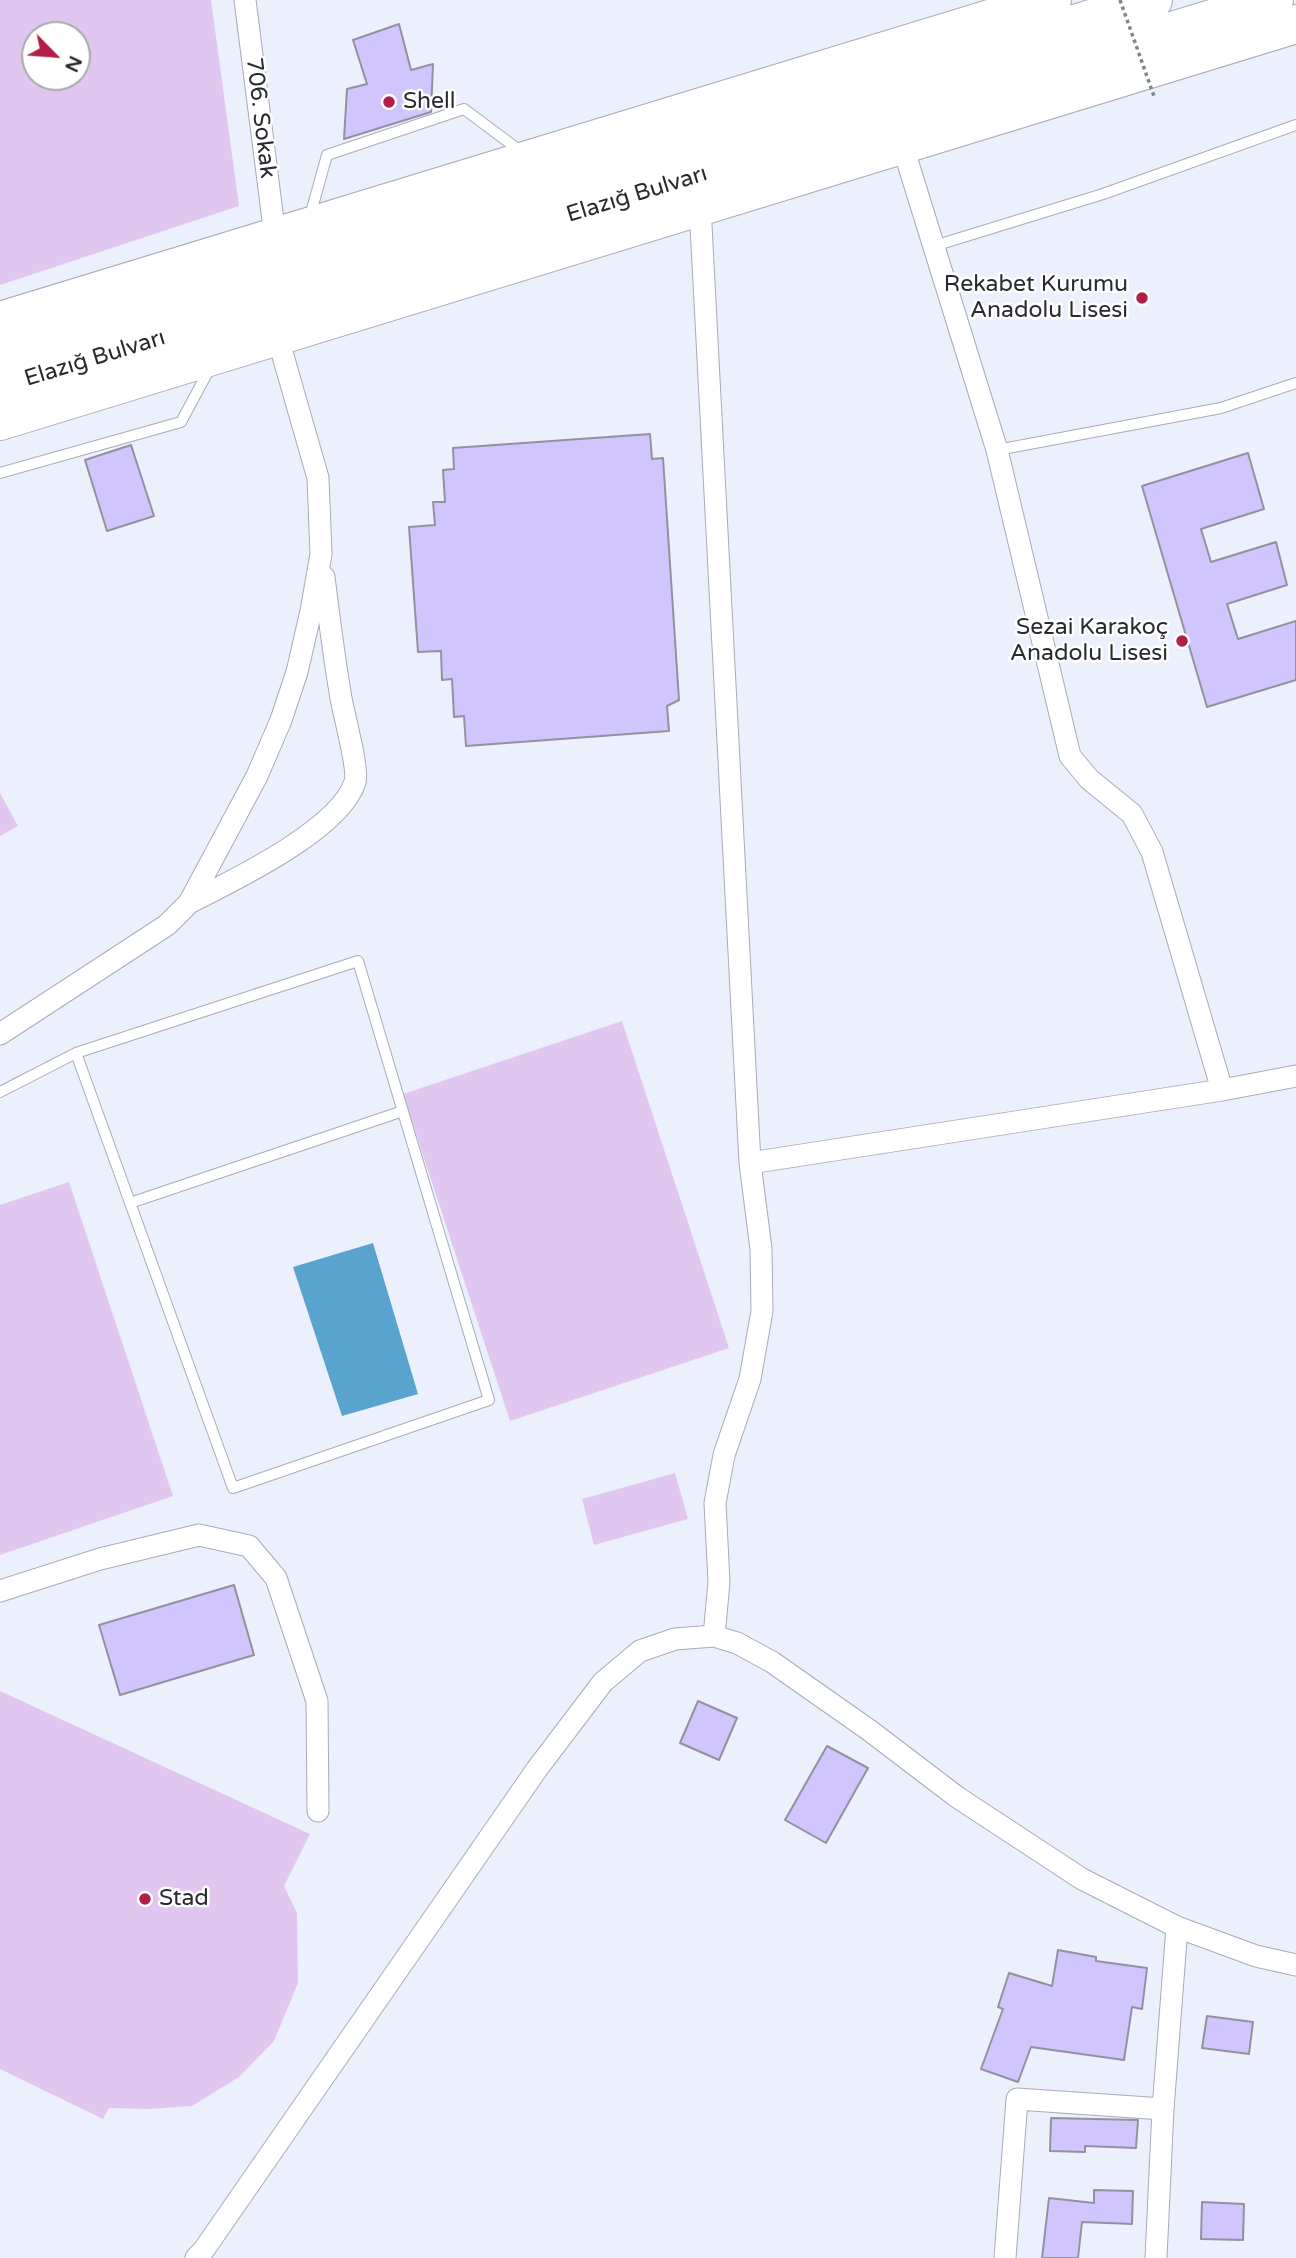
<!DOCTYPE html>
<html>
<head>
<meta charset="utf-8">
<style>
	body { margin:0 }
	#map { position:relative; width:1296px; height:2258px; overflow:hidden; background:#ecf0fd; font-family:"Varela Round",sans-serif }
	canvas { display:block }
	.north { position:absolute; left:21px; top:21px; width:70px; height:70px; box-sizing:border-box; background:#fff; border:2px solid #a9aaac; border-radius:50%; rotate:115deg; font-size:19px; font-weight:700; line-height:28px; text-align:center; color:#282a2f }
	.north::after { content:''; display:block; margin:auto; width:24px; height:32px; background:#b11f48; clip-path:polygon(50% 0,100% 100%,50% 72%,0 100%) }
</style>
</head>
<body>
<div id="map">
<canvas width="1296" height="2258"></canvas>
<div class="north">N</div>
</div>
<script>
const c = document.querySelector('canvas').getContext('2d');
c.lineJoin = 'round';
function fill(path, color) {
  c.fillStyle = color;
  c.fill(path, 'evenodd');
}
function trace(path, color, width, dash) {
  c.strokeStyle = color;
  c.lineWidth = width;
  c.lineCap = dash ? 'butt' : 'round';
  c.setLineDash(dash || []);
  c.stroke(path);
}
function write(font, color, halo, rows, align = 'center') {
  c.font = font + ' "Varela Round",sans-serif';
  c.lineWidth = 5;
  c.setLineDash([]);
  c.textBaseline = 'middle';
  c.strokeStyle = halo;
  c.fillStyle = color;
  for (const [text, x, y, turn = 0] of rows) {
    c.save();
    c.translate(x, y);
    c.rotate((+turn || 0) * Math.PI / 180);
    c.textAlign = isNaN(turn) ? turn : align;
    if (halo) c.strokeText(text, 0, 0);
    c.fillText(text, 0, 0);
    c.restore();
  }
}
const green = new Path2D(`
	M 0,0 L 211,0 L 239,206 L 0,285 ZM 35,35 L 77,35 L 77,77 L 35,77 Z
	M 0,793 L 18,826 L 0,836 Z
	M 622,1021 L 729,1348 L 510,1421 L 403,1094 Z
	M 69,1182 L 173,1496 L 0,1555 L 0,1205 Z
	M 675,1473 L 688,1519 L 594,1545 L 582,1499 Z
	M 0,1691 L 310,1834 L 284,1886 L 297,1913 L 298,1983 L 274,2041 L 239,2077 L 192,2106 L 147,2109 L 109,2108 L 103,2119 L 0,2069 Z`);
const water = new Path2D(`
	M 373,1243 L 418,1394 L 342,1416 L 293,1267 Z`);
const building = new Path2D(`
	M 399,24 L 411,70 L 433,64 L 431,112 L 344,139 L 347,89 L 367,84 L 353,40 Z
	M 650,434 L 652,459 L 663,458 L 679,700 L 667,706 L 669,731 L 466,746 L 464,716 L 454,717 L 452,679 L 442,680 L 441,651 L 418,652 L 409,527 L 435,525 L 433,502 L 445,502 L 443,470 L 454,469 L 453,448 Z
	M 131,445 L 154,516 L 107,531 L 85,460 Z
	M 1248,453 L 1264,509 L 1201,529 L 1211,562 L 1276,542 L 1287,585 L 1227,604 L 1238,639 L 1296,621 L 1296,680 L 1207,707 L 1142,486 Z
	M 234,1585 L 254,1655 L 120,1695 L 99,1625 Z
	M 698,1701 L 737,1718 L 719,1760 L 680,1743 Z
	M 827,1746 L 868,1768 L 826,1843 L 785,1820 Z
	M 1058,1950 L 1096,1957 L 1096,1961 L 1147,1968 L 1142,2009 L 1132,2007 L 1124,2060 L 1031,2047 L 1018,2082 L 981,2069 L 1003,2009 L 998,2007 L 1009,1973 L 1052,1986 Z
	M 1207,2016 L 1253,2022 L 1249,2054 L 1202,2048 Z
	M 1051,2118 L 1138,2120 L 1136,2148 L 1085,2146 L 1085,2152 L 1050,2151 Z
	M 1094,2190 L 1133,2191 L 1132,2224 L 1082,2222 L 1078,2258 L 1042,2258 L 1049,2198 L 1094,2203 Z
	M 1202,2202 L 1244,2204 L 1243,2240 L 1201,2239 Z`);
const lane = new Path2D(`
	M 310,216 L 327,155 L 464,109 L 523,153
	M 934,246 L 1103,194 L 1296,125
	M 997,450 L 1221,408 L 1296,383
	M 0,473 L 181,422 L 210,368
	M 0,1092 L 76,1053 L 358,961 L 489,1400 L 233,1488 L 76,1053
	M 130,1203 L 403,1111`);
const street = new Path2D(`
	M 245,0 L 275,236
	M 902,144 L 997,450 L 1070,756 L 1089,779 L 1132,814 L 1152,852 L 1222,1090
	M 700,206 L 750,1163 L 761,1249 L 762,1311 L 750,1379 L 724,1455 L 715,1503 L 719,1582 L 714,1636
	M 189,903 C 232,881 340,830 355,782 C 359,769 344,716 341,698 C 334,658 329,617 324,577
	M 0,1034 L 167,925 L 189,903 L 257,776 L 281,720 L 297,672 L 311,611 L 321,554 L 318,478 L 277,335
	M 750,1163 L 1222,1090 L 1296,1076
	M 0,1591 L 100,1559 L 199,1535 L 249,1546 L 276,1578 L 317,1701 L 318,1811
	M 196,2258 L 203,2251 L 537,1769 L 603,1682 L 640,1651 L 675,1639 L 714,1636 L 737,1643 L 772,1662 L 869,1730 L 957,1797 L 1082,1879 L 1177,1927 L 1256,1956 L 1296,1965
	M 1005,2258 L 1017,2099 L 1163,2109
	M 1156,2258 L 1163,2109 L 1177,1927`);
const highway = new Path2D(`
	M 0,321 L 1052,0
	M 0,354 L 1153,0
	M 0,388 L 1274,0
	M 0,421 L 1296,24`);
const pathBridge = new Path2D(`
	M 1120,0 L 1155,99`);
const markers = [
	[389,102,7,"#b11f48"],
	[1142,298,7,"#b11f48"],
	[1182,641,7,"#b11f48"],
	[145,1899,7,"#b11f48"]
];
const poiNames = [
	["Shell",403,102],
	["Rekabet Kurumu",1128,285,"right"],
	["Anadolu Lisesi",1128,311,"right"],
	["Sezai Karakoç",1168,628,"right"],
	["Anadolu Lisesi",1168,654,"right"],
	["Stad",159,1899]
];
const streetNames = [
	["706. Sokak",260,118,83],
	["Elazığ Bulvarı",637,195,-17],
	["Elazığ Bulvarı",95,359,-17]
];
fill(green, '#e1c6f0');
fill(water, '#59a3cf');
fill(building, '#d1c5fd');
trace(building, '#93919e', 2);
trace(lane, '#a8abb8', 12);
trace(street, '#a8abb8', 23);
trace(highway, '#a8abb8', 40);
trace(lane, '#fff', 10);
trace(street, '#fff', 21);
trace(highway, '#fff', 38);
trace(pathBridge, '#81848d', 3.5, [3.5, 3.5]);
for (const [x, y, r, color] of markers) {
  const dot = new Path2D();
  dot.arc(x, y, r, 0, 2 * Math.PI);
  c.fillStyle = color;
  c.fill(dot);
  trace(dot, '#fff', 2.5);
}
write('23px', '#282a2f', '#fff', poiNames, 'left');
write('23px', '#282a2f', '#fff', streetNames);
</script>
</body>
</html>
